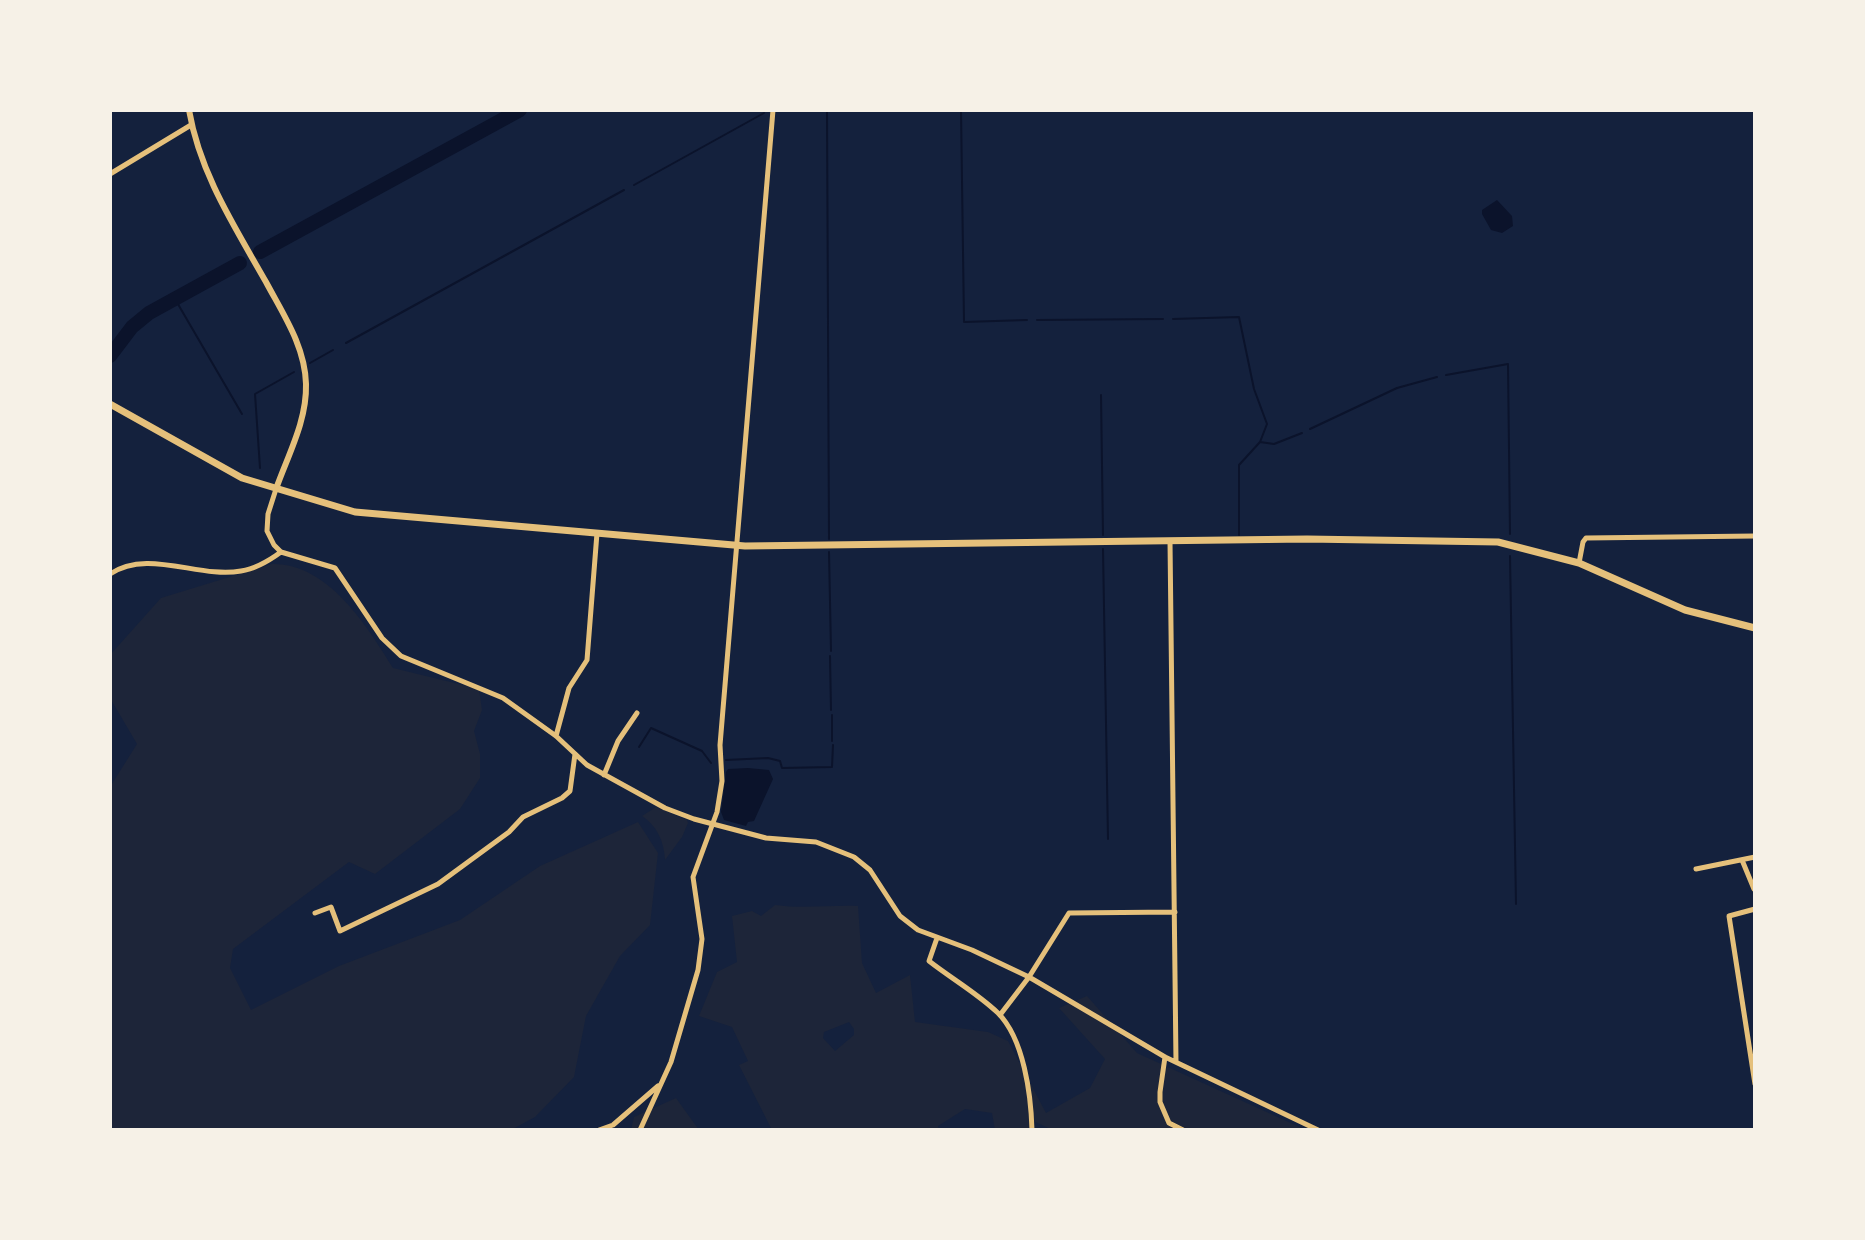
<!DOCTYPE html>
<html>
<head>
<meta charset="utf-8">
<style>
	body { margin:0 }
	#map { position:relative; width:1865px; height:1240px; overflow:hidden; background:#14213d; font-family:Barlow,sans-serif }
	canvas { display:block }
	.frame { position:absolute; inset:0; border:112px solid #f6f1e7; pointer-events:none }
</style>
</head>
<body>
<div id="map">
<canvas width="1865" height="1240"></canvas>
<div class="frame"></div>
</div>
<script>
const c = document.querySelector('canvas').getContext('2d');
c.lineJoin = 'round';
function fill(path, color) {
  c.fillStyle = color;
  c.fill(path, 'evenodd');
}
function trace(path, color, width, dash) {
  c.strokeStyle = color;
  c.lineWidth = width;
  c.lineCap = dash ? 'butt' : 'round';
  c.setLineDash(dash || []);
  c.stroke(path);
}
const green = new Path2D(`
	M 272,564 C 328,563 367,626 393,668 L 479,689 L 482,710 L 474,731 L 480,754 L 480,778 L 460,809 L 375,874 L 349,862 L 233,949 L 230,968 L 251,1010 L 339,966 L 460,920 L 540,866 L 638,822 L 658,853 L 650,925 L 620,956 L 586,1016 L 574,1077 L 535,1117 L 511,1130 L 110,1130 L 110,787 L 137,744 L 110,698 L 110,655 L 161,598 Z
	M 656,807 L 687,820 L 688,823 L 682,837 L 665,860 C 664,841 657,826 642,816 Z
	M 775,905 C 803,909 830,905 858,906 L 862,963 L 876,993 L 910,975 L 915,1022 L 988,1032 L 1008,1041 L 1046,1113 L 1090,1088 L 1105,1059 L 1059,1008 L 1087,996 L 1137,1053 L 1306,1130 L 1053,1130 L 1033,1121 L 1031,1130 L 995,1130 L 992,1113 L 965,1109 L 938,1126 L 939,1130 L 772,1130 L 739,1065 L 748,1061 L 732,1027 L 699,1016 L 717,972 L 737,962 L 732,916 L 752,911 L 761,916 ZM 849,1022 L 854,1029 L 854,1035 L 835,1051 L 823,1038 L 824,1032 Z
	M 676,1098 L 699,1130 L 631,1130 L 634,1117 Z`);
const water = new Path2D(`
	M 1497,200 L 1512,216 L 1513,226 L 1502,233 L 1491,230 L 1482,214 L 1482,210 Z
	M 748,768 L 769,770 L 773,779 L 754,821 L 748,822 L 746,826 L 724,820 L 721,812 L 726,772 L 728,769 Z`);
const stream = new Path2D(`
	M 827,110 L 829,539
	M 961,110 L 964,322 L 1027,320
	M 634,185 L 764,113
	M 175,299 L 242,414
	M 1173,319 L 1239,317 L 1254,389 L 1267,424 L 1260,442 L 1274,444 L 1302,433
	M 1037,320 L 1163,319
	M 346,343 L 624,190
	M 310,363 L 333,350
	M 1446,375 L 1508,364 L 1510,534
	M 1101,395 L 1103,535
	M 1310,429 L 1397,388 L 1437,377
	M 260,468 L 255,394 L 294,372
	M 1239,535 L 1239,465 L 1260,442
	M 1103,549 L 1108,839
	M 829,552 L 831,651
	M 1510,556 L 1516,904
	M 830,656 L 831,710
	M 832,715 L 832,741
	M 639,747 L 651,728 L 702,751 L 711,763
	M 726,760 L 768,758 L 780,761 L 782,768 L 832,767 L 833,745`);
const river = new Path2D(`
	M 260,252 L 520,110
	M 110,356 L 132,327 L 149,313 L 240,263`);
const minor = new Path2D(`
	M 110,174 L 191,125
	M 276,489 L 268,514 L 267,531 L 274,545 L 281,552 L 335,568 L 382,638 L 401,656 L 503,698 L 556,736 L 587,765 L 665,808 L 694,819 L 766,838 L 816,842 L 854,857 L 870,870 L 900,916 L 918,930 L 972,950 L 1029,977 L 1165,1057 L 1318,1130
	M 1170,541 L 1176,1062
	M 1579,563 L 1583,542 L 1586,538 L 1755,536
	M 110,574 C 148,548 199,579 241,571 C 255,569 270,560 281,552
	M 556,736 L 569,688 L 587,660 L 597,533
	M 604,775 L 618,741 L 637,713
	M 1742,860 L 1754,889
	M 1696,869 L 1755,857
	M 1755,909 L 1729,916 L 1755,1084
	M 315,913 L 331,907 L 340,931 L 438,884 L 509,832 L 523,817 L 562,798 L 570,791 L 575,754
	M 937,938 L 929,961 C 952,979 977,993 998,1013 C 1024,1039 1031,1095 1032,1130
	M 1000,1015 L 1029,977 L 1069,913 L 1175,912
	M 1165,1057 L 1160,1092 L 1160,1102 L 1169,1123 L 1183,1130
	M 599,1130 L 613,1125 L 658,1086
	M 640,1130 L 671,1062 L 698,970 L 702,939 L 693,877 L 717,812 L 722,781 L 720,745 L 773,110`);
const tertiary = new Path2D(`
	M 189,110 C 200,174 235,227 266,282 C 283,314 305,346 306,384 C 307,421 288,455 276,489`);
const secondary = new Path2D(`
	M 110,404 L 242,478 L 355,512 L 745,546 L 1307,539 L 1498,542 L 1579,563 L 1685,610 L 1755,628`);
fill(green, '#1d2539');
fill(water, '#0b132b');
trace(stream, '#0b132b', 2);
trace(river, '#0b132b', 14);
trace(minor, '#e5c07b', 5);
trace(tertiary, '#e5c07b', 6);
trace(secondary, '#e5c07b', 7);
</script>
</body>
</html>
